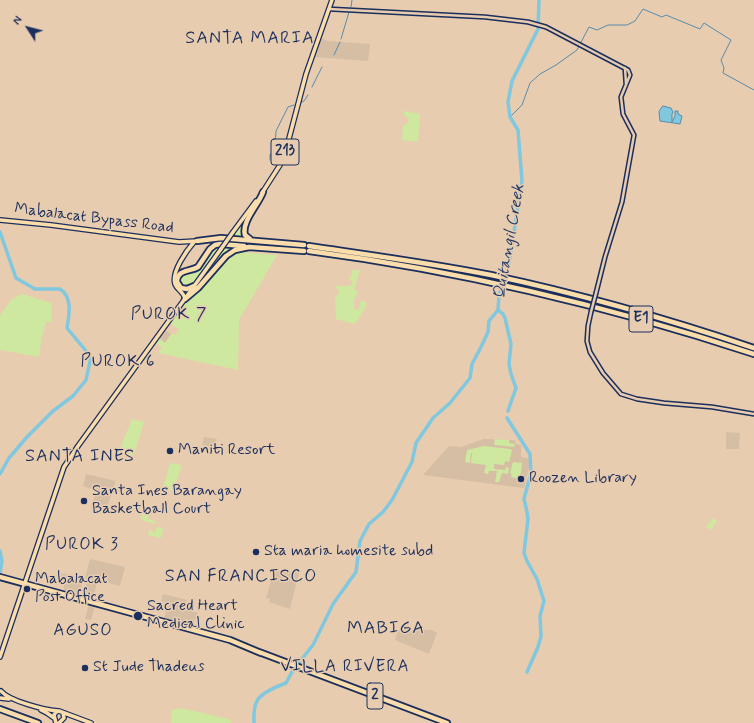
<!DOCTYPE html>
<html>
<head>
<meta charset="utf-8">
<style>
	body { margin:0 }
	#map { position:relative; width:754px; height:723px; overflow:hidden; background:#e8ccaf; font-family:Mynerve,sans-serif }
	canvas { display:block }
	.north { position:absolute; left:8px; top:8px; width:40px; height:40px; -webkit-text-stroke:3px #e8ccaf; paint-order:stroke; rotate:306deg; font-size:11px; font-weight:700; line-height:16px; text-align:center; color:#1b2f5e }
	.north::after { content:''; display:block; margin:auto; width:14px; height:18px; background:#1b2f5e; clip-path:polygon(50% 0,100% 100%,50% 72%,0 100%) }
</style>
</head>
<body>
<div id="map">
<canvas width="754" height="723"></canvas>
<div class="north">N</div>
</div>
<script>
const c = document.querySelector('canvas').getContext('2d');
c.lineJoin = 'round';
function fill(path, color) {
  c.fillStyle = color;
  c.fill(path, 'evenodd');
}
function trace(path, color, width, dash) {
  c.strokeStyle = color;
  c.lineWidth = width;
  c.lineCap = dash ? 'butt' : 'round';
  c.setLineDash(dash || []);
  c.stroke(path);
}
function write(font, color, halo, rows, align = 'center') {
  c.font = font + ' Mynerve,sans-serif';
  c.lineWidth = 3;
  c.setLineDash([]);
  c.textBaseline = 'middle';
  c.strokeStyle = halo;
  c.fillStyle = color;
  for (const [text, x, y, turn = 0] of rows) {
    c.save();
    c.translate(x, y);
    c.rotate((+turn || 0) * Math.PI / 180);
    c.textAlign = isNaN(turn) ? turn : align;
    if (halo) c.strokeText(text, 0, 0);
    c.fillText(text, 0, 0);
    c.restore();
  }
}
const built = new Path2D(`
	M 320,38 L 328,41 L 370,44 L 368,61 L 314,57 Z
	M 165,330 L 171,334 L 165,343 L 159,338 Z
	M 726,432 L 740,433 L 739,449 L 726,449 Z
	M 204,437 L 217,439 L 214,447 L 202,445 Z
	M 484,439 L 512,440 L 516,441 L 515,444 L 521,445 L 521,457 L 531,459 L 524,488 L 423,475 L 449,446 L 461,447 Z
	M 86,474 L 116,481 L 105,513 L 91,508 L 96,491 L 83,486 Z
	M 90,559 L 125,567 L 120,586 L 97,580 L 94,598 L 84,596 L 87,579 L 85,578 Z
	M 274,570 L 299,573 L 290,609 L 269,602 L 270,599 L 266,598 Z
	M 61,573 L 84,578 L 79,595 L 64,591 L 63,579 Z
	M 163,594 L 187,600 L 184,608 L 198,613 L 192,626 L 164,618 L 168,604 L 161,601 Z
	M 89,604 L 95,606 L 91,620 L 85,619 Z
	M 398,630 L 432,630 L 437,633 L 429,654 L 395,640 Z`);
const green = new Path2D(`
	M 404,111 L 420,114 L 418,142 L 402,140 L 403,125 L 406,125 L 409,120 L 407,117 L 404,115 Z
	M 250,213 L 245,224 L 245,238 L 233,237 Z
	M 217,240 L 271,243 L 276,246 L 265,247 L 214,243 L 209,246 L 212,242 Z
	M 223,245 L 193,286 L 185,288 L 179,284 L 179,276 L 192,271 L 213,247 Z
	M 226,246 L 243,247 L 234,250 L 191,293 Z
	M 241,252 L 277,255 L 239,320 L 238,370 L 158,353 L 162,347 L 155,342 L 158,338 L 165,343 L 172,333 L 175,335 L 179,330 L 170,323 L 183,305 L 225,261 L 231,255 Z
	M 385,259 L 402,261 L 490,278 L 489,281 Z
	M 352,270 L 360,270 L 354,290 L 358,291 L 354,300 L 354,309 L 359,310 L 360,302 L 364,301 L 367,304 C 363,311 360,319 354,324 L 336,319 L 335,296 L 339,294 L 338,288 L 335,288 L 337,285 L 346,287 L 347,285 L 351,286 L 353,281 L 349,279 L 352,274 Z
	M 527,286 L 535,287 L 593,301 L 592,304 L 527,289 Z
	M 22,294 L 51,303 L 52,322 L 46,322 L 42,336 L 39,357 L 0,350 L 0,315 L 12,299 Z
	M 596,301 L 754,349 L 754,353 L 671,326 L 595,305 Z
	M 132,419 L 144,422 L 134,455 L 130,454 L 133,455 L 132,458 L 118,453 Z
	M 495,439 L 509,440 L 509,443 L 515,444 L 514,447 L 494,445 Z
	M 484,446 L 510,449 L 512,450 L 509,462 L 505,461 L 504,465 L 494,464 L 494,469 L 505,470 L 506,467 L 509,468 L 508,474 L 502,473 L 499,482 L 495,482 L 497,471 L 489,471 L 488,474 L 484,473 L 486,465 L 471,463 L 472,453 L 471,453 L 470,463 L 465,462 L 467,450 Z
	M 513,462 L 522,463 L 520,479 L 511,477 L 512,474 L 510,474 Z
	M 170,463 L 182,465 L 173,491 L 163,488 Z
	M 143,512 L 148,513 L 147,515 L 149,515 L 148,519 L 155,521 L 155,524 L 141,520 Z
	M 713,518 L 717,521 L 711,530 L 706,527 Z
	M 157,527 L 163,528 L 161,538 L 148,535 L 149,530 L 155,532 Z
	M 181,708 L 228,719 L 232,723 L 171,723 L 172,710 Z`);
const water = new Path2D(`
	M 663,106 L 671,108 L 673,112 L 672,114 L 672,122 L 675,116 L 675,111 L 678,111 L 678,114 L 682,116 L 680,124 L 660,121 L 659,112 Z`);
const stream = new Path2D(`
	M 351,7 L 352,0
	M 341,39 L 349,12
	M 334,55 L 340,42
	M 312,87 L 322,67
	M 300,103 L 304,101 L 308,95
	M 510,117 L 522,105 L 530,83 L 540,74 L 556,65 L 577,50 L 589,27 L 597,30 L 608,25 L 627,25 L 635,21 L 643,9 L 662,17 L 666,15 L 700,29 L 704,23 L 731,40 L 721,60 L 724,68 L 723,73 L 754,90
	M 270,160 L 270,155 L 275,147 L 276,131 L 288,107 L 294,105`);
const river = new Path2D(`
	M 0,232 L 16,278 L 35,289 L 60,289 C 73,297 69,316 67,328 L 91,357 L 86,380 L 73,396 L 53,411 L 27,437 L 9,458 L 0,474
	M 498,310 L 503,314 L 505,318 L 511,344 L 509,364 L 511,374 L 516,388 L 508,411
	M 507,418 L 530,454 L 531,473 L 524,499 L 527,512 L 528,519 L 524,553 L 527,561 L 537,579 L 544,601 L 540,616 L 541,636 L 538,647 L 527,672
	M 0,551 L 2,561 L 0,573
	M 254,723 C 254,716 253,708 257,701 C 261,693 278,686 286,683 L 293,670 L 313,645 L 333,604 L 356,572 L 360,541 L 369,524 L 383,512 L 392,500 L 412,462 L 416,443 L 433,418 L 450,403 L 470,378 L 472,364 L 481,347 L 488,332 L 489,321 L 498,310 L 499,295 L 504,281 L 509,263 L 522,181 L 518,130 L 510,117 L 508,102 L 512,81 L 538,29 L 539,0`);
const minor = new Path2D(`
	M 329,9 L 485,17 L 528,22 L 546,27 L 628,70 L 630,75 L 621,97 L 623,114 L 634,135 L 622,202 L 605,257 L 596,293
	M 625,68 L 626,84
	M 591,312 L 588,326 L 587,341 L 590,352 L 603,373 L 621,394 L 637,399 L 664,403 L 712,407 L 754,414`);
const major = new Path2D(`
	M 262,193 L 280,165 L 286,150 L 306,74 L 332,0
	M 0,220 L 51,225 L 179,242 L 197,241
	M 233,232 L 256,201
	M 185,299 C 184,292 177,290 175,284 C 171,272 187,250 194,242
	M 0,657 L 64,467 L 78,446 L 221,249
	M 1,691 C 9,701 45,710 58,711
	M 0,698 L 9,699
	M 41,710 L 47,713 L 54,718
	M 56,723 L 54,715 L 56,712 L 59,711 L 91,723
	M 59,723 L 64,718 L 63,713`);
const highway = new Path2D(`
	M 250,239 L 245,235 C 241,222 259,204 263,192
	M 197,241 L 221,238 L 304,245
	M 309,246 C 370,255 431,263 491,275 C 581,294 668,319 754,348
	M 309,251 C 461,271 608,306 754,354
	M 194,286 L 187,289 L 181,288 L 177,282 C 177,269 190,272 198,267 L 210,249 L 215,245 L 220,244 L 244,246
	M 185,299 L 198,288 L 226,256 L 235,250 L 249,247 L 304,251
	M 0,577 L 230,640 L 261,653
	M 259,652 L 447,723
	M 0,709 L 38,723`);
const minorBridge = new Path2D(`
	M 591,312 L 596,293`);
const majorBridge = new Path2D(`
	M 221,249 L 233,232`);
const markers = [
	[170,451,4,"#1b2f5e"],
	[521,479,4,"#1b2f5e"],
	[84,501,4,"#1b2f5e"],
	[256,552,4,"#1b2f5e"],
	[27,589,4,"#1b2f5e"],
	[138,616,5,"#1b2f5e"],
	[85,668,4,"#1b2f5e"]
];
const shields = [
	[285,152,28],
	[641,319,24],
	[375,696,16]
];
const shieldNames = [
	["213",285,152],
	["E1",641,319],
	["2",375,696]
];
const streetNames = [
	["Mabalacat Bypass Road",94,219,7]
];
const poiNames = [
	["Maniti Resort",178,451],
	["Roozen Library",529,479],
	["Santa Ines Barangay",92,492],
	["Basketball Court",92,510],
	["Sta maria homesite subd",264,552],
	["Mabalacat",35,580],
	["Post Office",35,598],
	["Sacred Heart",147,607],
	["Medical Clinic",147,625],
	["St Jude Thadeus",93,668]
];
const waterNames = [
	["Quitangil Creek",510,242,-80]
];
const neighbourhoodNames = [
	["PUROK 7",169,315],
	["PUROK 6",118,362],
	["PUROK 3",82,545],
	["AGUSO",83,631],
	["VILLA RIVERA",345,667]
];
const quarterNames = [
	["SANTA MARIA",250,39],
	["SANTA INES",80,457],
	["SAN FRANCISCO",241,577],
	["MABIGA",386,629]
];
fill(built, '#d6bea4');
fill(green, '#cee89f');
fill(water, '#7fc8e0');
trace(water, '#578bac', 1);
trace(stream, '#578bac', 1);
trace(river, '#7fc8e0', 3.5);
trace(minor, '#1b2f5e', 5.5);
trace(major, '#1b2f5e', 6);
trace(highway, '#1b2f5e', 8);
trace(minor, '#e8ccaf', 2.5);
trace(major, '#fbddab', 3.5);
trace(highway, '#fbddab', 4.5);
trace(minorBridge, '#1b2f5e', 5.5, []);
trace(majorBridge, '#1b2f5e', 6, []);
trace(minorBridge, '#e8ccaf', 2.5);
trace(majorBridge, '#fbddab', 3.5);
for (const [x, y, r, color] of markers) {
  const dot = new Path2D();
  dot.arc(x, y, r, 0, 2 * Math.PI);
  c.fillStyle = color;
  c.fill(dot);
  trace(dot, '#e8ccaf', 1.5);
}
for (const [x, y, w] of shields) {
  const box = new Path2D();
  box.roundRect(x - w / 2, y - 13, w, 26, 3);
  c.fillStyle = '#e8ccaf';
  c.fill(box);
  trace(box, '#1b2f5e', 1);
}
write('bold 15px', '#1b2f5e', null, shieldNames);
write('16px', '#1b2f5e', '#e8ccaf', streetNames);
write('16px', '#1b2f5e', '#e8ccaf', poiNames, 'left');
write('italic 17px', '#253e6b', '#e8ccaf', waterNames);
c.letterSpacing = '1px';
write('17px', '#1b2f5e', '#e8ccaf', neighbourhoodNames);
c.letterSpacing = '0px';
c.letterSpacing = '1px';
write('18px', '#1b2f5e', '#e8ccaf', quarterNames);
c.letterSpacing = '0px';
</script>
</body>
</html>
